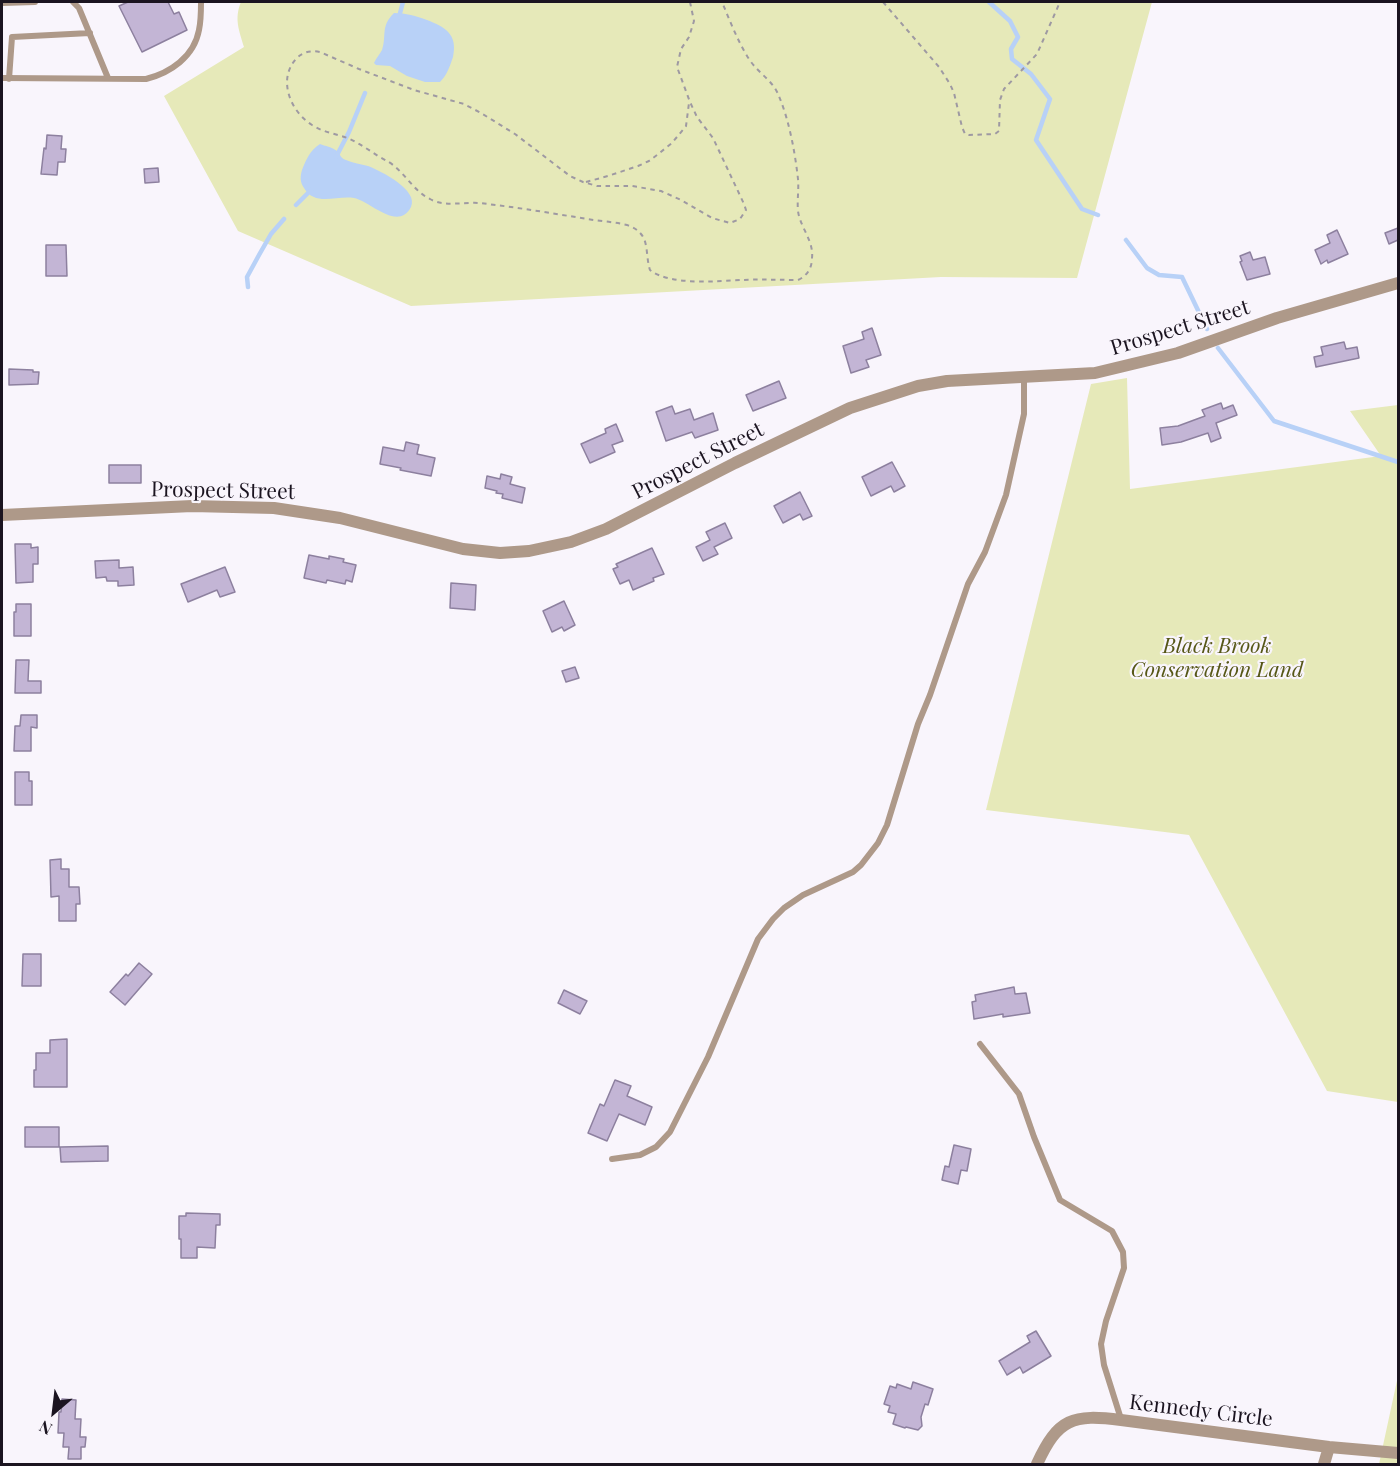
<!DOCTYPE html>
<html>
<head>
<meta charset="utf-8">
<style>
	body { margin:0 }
	#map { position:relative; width:1400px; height:1466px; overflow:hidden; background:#f9f5fc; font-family:"Playfair Display",serif }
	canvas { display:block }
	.frame { position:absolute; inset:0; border:3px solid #1b1420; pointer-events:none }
	.north { position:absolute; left:24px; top:1382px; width:60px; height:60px; -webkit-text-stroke:4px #f9f5fc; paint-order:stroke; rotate:208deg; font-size:16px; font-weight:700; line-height:24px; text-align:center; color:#1b1420 }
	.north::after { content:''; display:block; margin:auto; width:21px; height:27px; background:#1b1420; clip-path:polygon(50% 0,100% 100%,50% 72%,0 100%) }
</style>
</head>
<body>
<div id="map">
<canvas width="1400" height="1466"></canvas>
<div class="frame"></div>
<div class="north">N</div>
</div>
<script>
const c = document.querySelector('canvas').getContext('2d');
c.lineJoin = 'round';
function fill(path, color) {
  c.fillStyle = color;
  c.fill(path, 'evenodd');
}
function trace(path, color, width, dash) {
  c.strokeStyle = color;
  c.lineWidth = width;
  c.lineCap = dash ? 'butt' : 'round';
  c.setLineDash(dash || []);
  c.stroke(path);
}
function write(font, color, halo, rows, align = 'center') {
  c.font = font + ' "Playfair Display",serif';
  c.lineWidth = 4.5;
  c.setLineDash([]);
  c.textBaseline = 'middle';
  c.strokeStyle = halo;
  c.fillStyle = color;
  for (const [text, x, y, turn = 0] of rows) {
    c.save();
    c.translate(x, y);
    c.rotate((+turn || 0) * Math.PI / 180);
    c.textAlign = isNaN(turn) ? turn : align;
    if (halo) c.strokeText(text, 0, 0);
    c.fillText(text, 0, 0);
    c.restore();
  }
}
const green = new Path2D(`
	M 241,2 L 1152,2 L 1077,278 L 941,277 L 411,306 L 238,231 L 164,96 L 244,47 C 239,30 234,19 241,2 Z
	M 1127,378 L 1130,489 L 1381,456 L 1350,411 L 1398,405 L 1398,1102 L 1327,1091 L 1189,835 L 986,810 L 1091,384 Z
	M 1398,1376 L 1398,1464 L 1379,1464 Z`);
const water = new Path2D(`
	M 394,13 C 406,13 416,16 427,20 C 445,27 458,34 453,57 C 450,66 447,75 440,82 L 425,82 L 407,76 L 390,66 L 376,65 L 374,63 C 376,58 380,54 382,50 C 387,35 380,27 394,13 Z
	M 320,144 C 325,146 332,147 337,151 C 341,155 340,158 346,160 C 353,163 361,164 368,166 C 381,171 419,190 411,207 C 398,232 370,201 354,198 C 337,195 315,207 304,188 C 300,182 300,177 302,170 C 306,160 310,150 320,144 Z`);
const stream = new Path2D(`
	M 989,2 L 1010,21 L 1018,37 L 1011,49 L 1012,59 L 1031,74 L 1050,99 L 1036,140 L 1082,209 L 1098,215
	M 399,17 L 403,2
	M 336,157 L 349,132 L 365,93
	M 296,205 L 311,190
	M 1126,240 L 1147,268 L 1159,275 L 1182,277 L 1207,329
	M 248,287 L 247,277 L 259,255 L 271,234 L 284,219
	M 1218,348 L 1274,421 L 1398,462`);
const building = new Path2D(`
	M 128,2 L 168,2 L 174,14 L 179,12 L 187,30 L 142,52 L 119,6 Z
	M 47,135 L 62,136 L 61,149 L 66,149 L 65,162 L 58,162 L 57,175 L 41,174 L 44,148 L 46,149 Z
	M 158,168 L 159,182 L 145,183 L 144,169 Z
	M 1398,228 L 1398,240 L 1389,244 L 1385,233 Z
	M 1337,230 L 1348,254 L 1328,263 L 1327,260 L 1321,264 L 1315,250 L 1330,243 L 1327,235 Z
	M 46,245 L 66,245 L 67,276 L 46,276 Z
	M 1250,252 L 1253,260 L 1265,257 L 1270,274 L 1247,280 L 1240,262 L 1242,261 L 1240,256 Z
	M 872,328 L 881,355 L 866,360 L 869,367 L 851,373 L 843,346 L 864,339 L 862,332 Z
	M 1344,342 L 1346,349 L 1357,347 L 1359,358 L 1316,367 L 1314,357 L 1323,355 L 1321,347 Z
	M 9,369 L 33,370 L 33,372 L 39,372 L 38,384 L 9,385 Z
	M 779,381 L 786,398 L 753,411 L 746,395 Z
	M 1221,403 L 1223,409 L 1233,405 L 1237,415 L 1216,423 L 1221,438 L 1211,442 L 1208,433 L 1181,442 L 1162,445 L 1160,428 L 1178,426 L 1205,416 L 1202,410 Z
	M 672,406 L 675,414 L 690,409 L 694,420 L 713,413 L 718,430 L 695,438 L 692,432 L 666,441 L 656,412 Z
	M 616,424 L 623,441 L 612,445 L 615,452 L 590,463 L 581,444 L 606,433 L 605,429 Z
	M 406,442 L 419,445 L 417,454 L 435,458 L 431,476 L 400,470 L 401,468 L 380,464 L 383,447 L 404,451 Z
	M 892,462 L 905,486 L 894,492 L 891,486 L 871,496 L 862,477 Z
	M 109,465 L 141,465 L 141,483 L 109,483 Z
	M 501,474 L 512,477 L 510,484 L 525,488 L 522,503 L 502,498 L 503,494 L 496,493 L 497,491 L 485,488 L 487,476 L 500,479 Z
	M 800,492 L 812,516 L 803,520 L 800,514 L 783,523 L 774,506 Z
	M 725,523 L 732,538 L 714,547 L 718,554 L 703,561 L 696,547 L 710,540 L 706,532 Z
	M 15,544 L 31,544 L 31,548 L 38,547 L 38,564 L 33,564 L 33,582 L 16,583 Z
	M 652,548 L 664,574 L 653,578 L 654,581 L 633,590 L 629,580 L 620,584 L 613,569 L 618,567 L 616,564 Z
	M 309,555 L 329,559 L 329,556 L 344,559 L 343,562 L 356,565 L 352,582 L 346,580 L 345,584 L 327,580 L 326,583 L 304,578 Z
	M 119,560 L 119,568 L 133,567 L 134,585 L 118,586 L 118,581 L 107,581 L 106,577 L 96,578 L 95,561 Z
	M 225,567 L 235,592 L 220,597 L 217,590 L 188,602 L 181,584 Z
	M 451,583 L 476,585 L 475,610 L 450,608 Z
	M 564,601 L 575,625 L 564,631 L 562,627 L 552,632 L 543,611 Z
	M 16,604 L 31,604 L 31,636 L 14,636 L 14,612 L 16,612 Z
	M 16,660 L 29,660 L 28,681 L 41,681 L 41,693 L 15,693 Z
	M 575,667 L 579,678 L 566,682 L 562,671 Z
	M 21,715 L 37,715 L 37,728 L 31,727 L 31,751 L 14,751 L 15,726 L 20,726 Z
	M 15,772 L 29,772 L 29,781 L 32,781 L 32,805 L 15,805 Z
	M 61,859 L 61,869 L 69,869 L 69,887 L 79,887 L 80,904 L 76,904 L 76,921 L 59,921 L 59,896 L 51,897 L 50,860 Z
	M 23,954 L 41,954 L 41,986 L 22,986 Z
	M 139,963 L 152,974 L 125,1005 L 110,992 L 126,974 L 128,976 Z
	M 1014,987 L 1015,994 L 1026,993 L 1030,1013 L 1003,1017 L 1003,1014 L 974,1019 L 972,1002 L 976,1001 L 975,995 Z
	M 564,990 L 587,1001 L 580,1014 L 558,1003 Z
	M 67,1039 L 67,1087 L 34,1087 L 34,1070 L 36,1070 L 36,1053 L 50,1053 L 50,1040 Z
	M 615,1080 L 631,1086 L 627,1096 L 652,1107 L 645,1125 L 619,1114 L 607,1141 L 588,1133 L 600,1104 L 604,1106 Z
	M 25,1127 L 59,1127 L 59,1147 L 25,1147 Z
	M 954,1145 L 971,1149 L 967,1171 L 961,1170 L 958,1184 L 942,1180 L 945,1166 L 949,1167 Z
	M 108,1146 L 108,1161 L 61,1162 L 60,1147 Z
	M 186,1213 L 220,1214 L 220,1225 L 216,1225 L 215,1248 L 197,1247 L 197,1258 L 181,1258 L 181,1239 L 179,1239 L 179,1216 L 186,1216 Z
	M 1036,1331 L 1051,1356 L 1023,1373 L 1020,1367 L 1007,1375 L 999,1361 L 1030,1342 L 1027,1336 Z
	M 913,1382 L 933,1389 L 928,1405 L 925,1404 L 921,1417 L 922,1426 L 918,1430 L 906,1427 L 905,1428 L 893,1424 L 896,1414 L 888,1412 L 890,1406 L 884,1404 L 890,1386 L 896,1388 L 897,1384 L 911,1389 Z
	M 62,1399 L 76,1400 L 75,1419 L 81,1419 L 80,1437 L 86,1437 L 85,1447 L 81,1447 L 81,1459 L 68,1459 L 69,1447 L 63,1447 L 64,1433 L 58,1433 L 59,1412 L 61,1412 Z`);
const path = new Path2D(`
	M 690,2 L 694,21 L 689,37 L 681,49 L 677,67 L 690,102 L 697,117 L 713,138 L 744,204 L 746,210 L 740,219 L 730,223 L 712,218 L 681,200 L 661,191 L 632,186 L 597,186 L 583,182 L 570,176 L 515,134 L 481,113 L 464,104 L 414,90 L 359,69 L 320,52 C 311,50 302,52 296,59 C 277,80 291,112 312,125 C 324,133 338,134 350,139 C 360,144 369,150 378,156 C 383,159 388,161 393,165 C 406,175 415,192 430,199 C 444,207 463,202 479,203 C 515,207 551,213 587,219 C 600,221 614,222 627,225 C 652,234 644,251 650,270 C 670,286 718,281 742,280 C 761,279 779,280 798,280 C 807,276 812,268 812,258 C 814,241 800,227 798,211 C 797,200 799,189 798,179 C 795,152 789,119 778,94 C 772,80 758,73 749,59 C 738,42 730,21 722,2
	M 883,2 L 939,67 L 950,84 L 954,93 L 962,127 L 965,134 L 969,135 L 995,134 L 999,131 L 1000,100 L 1004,89 L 1037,54 L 1060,2
	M 586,182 L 608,176 L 638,166 L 649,161 L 657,155 L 672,143 L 686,126 L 689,103`);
const service = new Path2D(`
	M 73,2 L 79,8 L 108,78
	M 2,3 L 35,2
	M 2,78 L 146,79 C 170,73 194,57 199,30 C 201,21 201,11 201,2
	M 9,79 L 12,37 L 90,33
	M 980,1044 L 1019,1094 L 1034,1137 L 1060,1200 L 1112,1231 L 1123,1252 L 1124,1268 L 1106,1321 L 1101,1344 L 1104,1365 L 1121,1419
	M 612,1159 L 640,1155 L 656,1147 L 670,1132 L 708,1057 L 758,939 L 773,919 L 784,908 L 803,895 L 853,872 L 861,865 L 878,843 L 887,825 L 918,724 L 930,695 L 968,584 L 985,552 L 1006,495 L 1024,414 L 1024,377`);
const minor = new Path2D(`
	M 2,515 L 192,506 L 274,508 L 340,518 L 463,549 L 500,553 L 529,551 L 571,542 L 606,529 L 735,463 L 850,408 L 918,386 L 947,381 L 1095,373 L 1178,353 L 1277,318 L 1398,283
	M 1037,1464 C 1058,1418 1073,1414 1121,1420 L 1329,1447 L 1398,1453
	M 1324,1464 L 1329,1447`);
const streetNames = [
	["Prospect Street",1180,328,-17],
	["Prospect Street",698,461,-27],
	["Prospect Street",223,491,1],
	["Kennedy Circle",1201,1411,7]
];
const parkNames = [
	["Black Brook",1217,646],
	["Conservation Land",1217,670]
];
fill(green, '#e6e9b9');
fill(water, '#b8d1f7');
trace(stream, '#b8d1f7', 4.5);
fill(building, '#c3b5d5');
trace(building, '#8d809f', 1.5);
trace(path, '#9e99a2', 2, [4.5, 4.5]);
trace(service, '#ae9989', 6);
trace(minor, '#ae9989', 12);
write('21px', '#1b1420', '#f9f5fc', streetNames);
write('italic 21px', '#565717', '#f9f5fc', parkNames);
</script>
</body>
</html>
